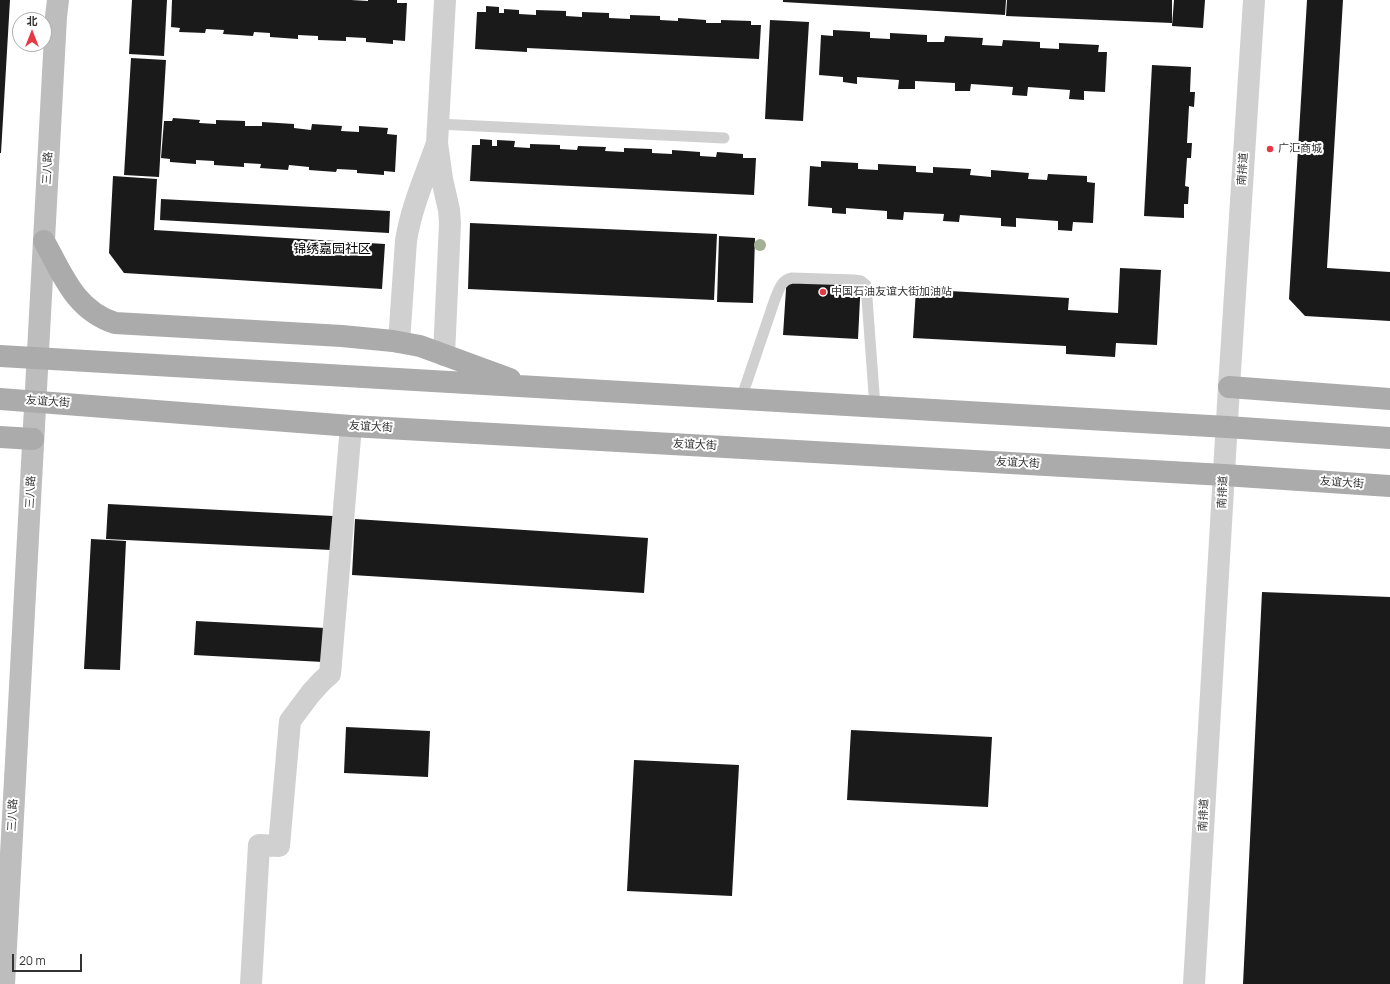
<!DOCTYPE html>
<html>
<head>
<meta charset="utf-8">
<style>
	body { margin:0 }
	#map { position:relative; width:1390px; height:984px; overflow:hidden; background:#fff; font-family:Manrope,"Noto Sans SC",sans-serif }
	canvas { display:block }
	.north { position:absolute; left:12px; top:12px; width:40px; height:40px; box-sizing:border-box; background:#fff; border:1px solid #adadad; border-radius:50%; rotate:0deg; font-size:11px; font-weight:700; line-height:16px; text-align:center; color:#333 }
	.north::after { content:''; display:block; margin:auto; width:14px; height:18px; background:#e63946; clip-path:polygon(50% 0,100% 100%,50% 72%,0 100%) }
	.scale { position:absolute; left:12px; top:954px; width:70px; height:18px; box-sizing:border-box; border:2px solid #333; border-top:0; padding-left:5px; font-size:12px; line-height:14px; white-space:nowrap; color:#333; -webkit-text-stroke:3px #fff; paint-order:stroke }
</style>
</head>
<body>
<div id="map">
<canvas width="1390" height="984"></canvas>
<div class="north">北</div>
<div class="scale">20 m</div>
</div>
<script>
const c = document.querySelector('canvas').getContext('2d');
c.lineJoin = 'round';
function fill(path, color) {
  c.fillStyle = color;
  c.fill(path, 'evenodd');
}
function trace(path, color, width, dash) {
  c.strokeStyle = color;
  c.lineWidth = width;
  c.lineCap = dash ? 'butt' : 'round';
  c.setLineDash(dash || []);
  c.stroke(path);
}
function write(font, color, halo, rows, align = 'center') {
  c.font = font + ' Manrope,"Noto Sans SC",sans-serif';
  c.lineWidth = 4;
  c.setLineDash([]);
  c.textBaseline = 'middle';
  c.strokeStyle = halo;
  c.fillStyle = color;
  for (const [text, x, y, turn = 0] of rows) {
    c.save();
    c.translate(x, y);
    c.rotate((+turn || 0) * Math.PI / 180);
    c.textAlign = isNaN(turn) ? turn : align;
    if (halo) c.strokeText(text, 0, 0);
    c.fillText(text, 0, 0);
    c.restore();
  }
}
const building = new Path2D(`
	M 0,0 L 10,0 L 1,153 L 0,153 Z
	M 132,0 L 167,0 L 164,56 L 129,54 Z
	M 172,0 L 351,0 L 368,1 L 368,0 L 397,0 L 397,3 L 407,3 L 405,41 L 393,40 L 393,44 L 366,42 L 366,38 L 346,37 L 346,41 L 318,40 L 318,36 L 298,35 L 298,39 L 270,37 L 270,33 L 254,32 L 253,36 L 223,34 L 224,30 L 206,29 L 205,33 L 179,32 L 180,28 L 171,27 Z
	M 783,0 L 1006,0 L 1005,15 L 783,2 Z
	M 1007,0 L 1172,0 L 1172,23 L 1006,16 Z
	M 1174,0 L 1205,0 L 1203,28 L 1172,26 Z
	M 1307,0 L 1343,0 L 1327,268 L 1390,272 L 1390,321 L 1305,316 L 1289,299 Z
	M 486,6 L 499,7 L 499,13 L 504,13 L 504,9 L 519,10 L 519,14 L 536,15 L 536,10 L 566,11 L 566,16 L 582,17 L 582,12 L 609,13 L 609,18 L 630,19 L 630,15 L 660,16 L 660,20 L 678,21 L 678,18 L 706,20 L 706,23 L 721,23 L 721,20 L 751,21 L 751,25 L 761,25 L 759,59 L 527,48 L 527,52 L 475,49 L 477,12 L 486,12 Z
	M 770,20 L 809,22 L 803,121 L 765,119 Z
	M 833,30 L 870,32 L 870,38 L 890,39 L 890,33 L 927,35 L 927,42 L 944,42 L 945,36 L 983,38 L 982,45 L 1002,46 L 1003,40 L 1040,42 L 1040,48 L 1059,49 L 1059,43 L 1099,45 L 1098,52 L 1107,52 L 1105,92 L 1084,91 L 1084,100 L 1069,99 L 1070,90 L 1028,87 L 1027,96 L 1012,95 L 1013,87 L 971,84 L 970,91 L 955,91 L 955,83 L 915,81 L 915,89 L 898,89 L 899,80 L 857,77 L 857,84 L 843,82 L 843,77 L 819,75 L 821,35 L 833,36 Z
	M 131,58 L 166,60 L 159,177 L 124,175 Z
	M 1152,65 L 1191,67 L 1190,92 L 1195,92 L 1194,107 L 1189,106 L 1187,143 L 1192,143 L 1191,158 L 1187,158 L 1185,186 L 1189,187 L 1188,204 L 1184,204 L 1184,218 L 1144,216 Z
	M 173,118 L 200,120 L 199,123 L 216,124 L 216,120 L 245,121 L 245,126 L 262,126 L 262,122 L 294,124 L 294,128 L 311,130 L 312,124 L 342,126 L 341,131 L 359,132 L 359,126 L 388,128 L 387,134 L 397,135 L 395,172 L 384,171 L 384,175 L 357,173 L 357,170 L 337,169 L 336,172 L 309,170 L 309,167 L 289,165 L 288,170 L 260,168 L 261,164 L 244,163 L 244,167 L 214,165 L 214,161 L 196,160 L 196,164 L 170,162 L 170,159 L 161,158 L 164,121 L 172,121 Z
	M 480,139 L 492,140 L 492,146 L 497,146 L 497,140 L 515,141 L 514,147 L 530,148 L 530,144 L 560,145 L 560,149 L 577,150 L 578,146 L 606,147 L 605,151 L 624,152 L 624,148 L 652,149 L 652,153 L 672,154 L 672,150 L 700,152 L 700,156 L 716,157 L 717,152 L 743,154 L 743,158 L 756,158 L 754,195 L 470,181 L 472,145 L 480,145 Z
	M 821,161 L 858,163 L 858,169 L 878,170 L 878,164 L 916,166 L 916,172 L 933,173 L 933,167 L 971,169 L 970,175 L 991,177 L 991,170 L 1029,173 L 1028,179 L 1047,180 L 1048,174 L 1087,176 L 1087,182 L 1095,183 L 1093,223 L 1073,222 L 1072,231 L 1058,230 L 1058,221 L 1016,218 L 1016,227 L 1001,226 L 1001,218 L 960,215 L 959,222 L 943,221 L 944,214 L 904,212 L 903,220 L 887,219 L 887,211 L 846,208 L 846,214 L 832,213 L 832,208 L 808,206 L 810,166 L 821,167 Z
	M 113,176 L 157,179 L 154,230 L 385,244 L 382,289 L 124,273 L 109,253 Z
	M 161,199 L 390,211 L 389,233 L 160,220 Z
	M 470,223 L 717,234 L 714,300 L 468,289 Z
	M 719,236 L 755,238 L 753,303 L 717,302 Z
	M 1120,268 L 1161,270 L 1157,345 L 1116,343 L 1115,357 L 1066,354 L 1066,346 L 913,338 L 916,289 L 1069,298 L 1068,310 L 1118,313 Z
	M 787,274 L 861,279 L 858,339 L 783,335 Z
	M 108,504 L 333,516 L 331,550 L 106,539 Z
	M 355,519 L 648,538 L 644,593 L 352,575 Z
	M 91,539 L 126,541 L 120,670 L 84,669 Z
	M 1262,592 L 1390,597 L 1390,984 L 1243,984 Z
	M 196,621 L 325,628 L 323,662 L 194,655 Z
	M 346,727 L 430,731 L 428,777 L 344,773 Z
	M 851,730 L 992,737 L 988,807 L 847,800 Z
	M 634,760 L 739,765 L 732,896 L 627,891 Z`);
const service = new Path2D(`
	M 438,124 L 724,138
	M 741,399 L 775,299 C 779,290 781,280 792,278 L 854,280 L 861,281 L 866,285 L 875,407`);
const minor = new Path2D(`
	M 399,342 L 406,241 C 411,208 425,177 436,146
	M 444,355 L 450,223 L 449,210 L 442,179 L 437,143 L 445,0
	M 251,984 L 259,845 L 279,846 L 290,721 L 311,693 L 322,681 L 330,674 L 351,426`);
const tertiary = new Path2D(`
	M 1194,984 L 1229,387 L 1254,0`);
const secondary = new Path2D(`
	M 4,984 L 56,17 L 58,0`);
const primary = new Path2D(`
	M 44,241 C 63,275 75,310 115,323 L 342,336 L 393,341 L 420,346 L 510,379
	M 0,356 L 1227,427 L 1390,438
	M 1229,387 L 1390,399
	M 0,399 L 351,426 L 1224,475 L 1390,486
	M 0,437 L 33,439`);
const trees = [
	[760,245]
];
const markers = [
	[1270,149,4,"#e63946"],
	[823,292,4,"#e63946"]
];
const poiNames = [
	["广汇商城",1278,149],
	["中国石油友谊大街加油站",831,292]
];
const streetNames = [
	["三八路",48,168,-87],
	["南排道",1243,169,-86],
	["友谊大街",48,402,4],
	["友谊大街",371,427,3],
	["友谊大街",695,445,3],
	["友谊大街",1018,463,3],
	["友谊大街",1342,483,4],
	["三八路",31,492,-87],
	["南排道",1223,492,-87],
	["三八路",13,815,-87],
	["南排道",1204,815,-87]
];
const quarterNames = [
	["锦绣嘉园社区",332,249]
];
fill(building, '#1a1a1a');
trace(service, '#d0d0d0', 11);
trace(minor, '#d0d0d0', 22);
trace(tertiary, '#d0d0d0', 22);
trace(secondary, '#bdbdbd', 22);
trace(primary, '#ababab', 22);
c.fillStyle = '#a2b095';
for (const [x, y] of trees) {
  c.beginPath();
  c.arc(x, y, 6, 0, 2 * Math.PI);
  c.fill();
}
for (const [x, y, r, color] of markers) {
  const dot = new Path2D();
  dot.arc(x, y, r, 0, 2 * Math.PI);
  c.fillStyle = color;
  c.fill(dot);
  trace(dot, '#fff', 1.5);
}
write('11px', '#333', '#fff', poiNames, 'left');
write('11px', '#333', '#fff', streetNames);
write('13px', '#000', '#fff', quarterNames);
</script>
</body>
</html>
